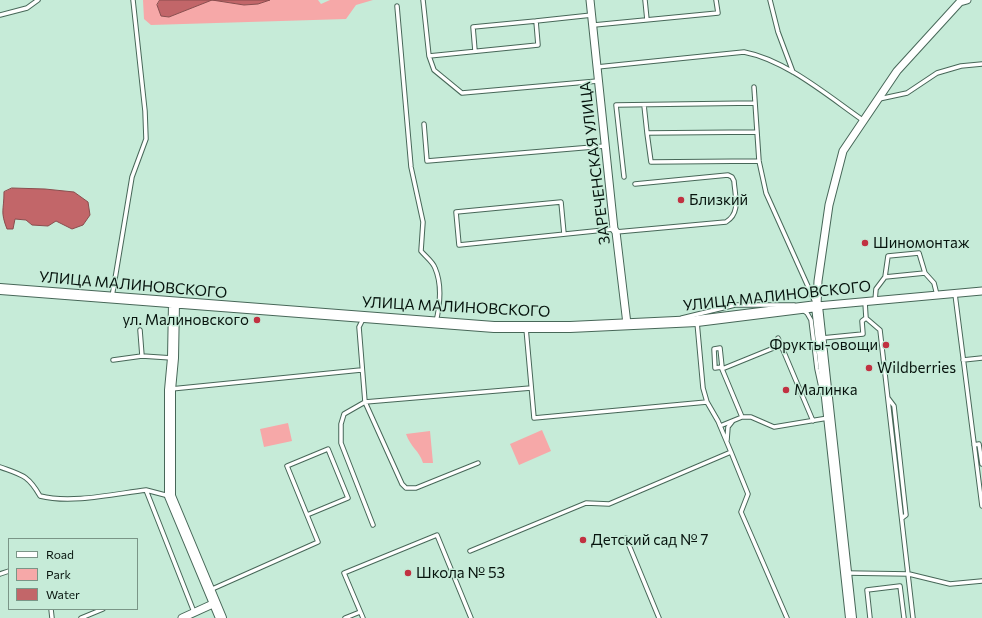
<!DOCTYPE html>
<html>
<head>
<meta charset="utf-8">
<style>
	body { margin:0 }
	#map { position:relative; width:982px; height:618px; overflow:hidden; background:#c6ebd8; font-family:Commissioner,sans-serif }
	canvas { display:block }
	.legend { position:absolute; left:8px; top:538px; width:130px; height:72px; box-sizing:border-box; background:#c6ebd8; border:1px solid #7a9587; margin:0; padding:5px 7px; list-style:none; font-size:12px; color:#07140e }
	.legend li { display:flex; align-items:center; gap:8px; height:20px }
	.legend b { width:20px; border:1px solid #7a9587 }
</style>
</head>
<body>
<div id="map">
<canvas width="982" height="618"></canvas>
<ul class="legend">
<li><b style="height:5px;background:#fff"></b>Road</li>
<li><b style="height:11px;background:#f6a8a8"></b>Park</li>
<li><b style="height:11px;background:#c26669"></b>Water</li>
</ul>
</div>
<script>
const c = document.querySelector('canvas').getContext('2d');
c.lineJoin = 'round';
function fill(path, color) {
  c.fillStyle = color;
  c.fill(path, 'evenodd');
}
function trace(path, color, width, dash) {
  c.strokeStyle = color;
  c.lineWidth = width;
  c.lineCap = dash ? 'butt' : 'round';
  c.setLineDash(dash || []);
  c.stroke(path);
}
function write(font, color, halo, rows, align = 'center') {
  c.font = font + ' Commissioner,sans-serif';
  c.lineWidth = 3;
  c.setLineDash([]);
  c.textBaseline = 'middle';
  c.strokeStyle = halo;
  c.fillStyle = color;
  for (const [text, x, y, turn = 0] of rows) {
    c.save();
    c.translate(x, y);
    c.rotate((+turn || 0) * Math.PI / 180);
    c.textAlign = isNaN(turn) ? turn : align;
    if (halo) c.strokeText(text, 0, 0);
    c.fillText(text, 0, 0);
    c.restore();
  }
}
const green = new Path2D(`
	M 143,0 L 160,0 L 157,5 L 161,16 L 169,17 L 212,0 L 244,5 L 258,4 L 270,0 L 318,0 L 321,4 L 330,0 L 373,0 L 356,5 L 346,19 L 151,25 L 144,19 Z
	M 288,423 L 292,441 L 264,447 L 260,429 Z
	M 542,430 L 551,451 L 519,465 L 510,444 Z
	M 430,431 L 433,463 L 423,463 C 419,450 411,448 406,434 Z`);
const water = new Path2D(`
	M 160,0 L 270,0 L 258,4 L 244,5 L 212,0 L 169,17 L 161,16 L 157,5 Z
	M 12,188 L 45,189 L 74,192 L 88,202 L 90,215 L 83,225 L 72,229 L 56,221 L 48,226 L 32,225 L 26,220 L 15,219 L 13,229 L 7,229 C 0,211 4,211 4,192 Z`);
const lane = new Path2D(`
	M 423,0 L 429,56
	M 645,0 L 647,20
	M 770,0 L 778,32 L 793,72
	M 397,6 L 411,167 L 423,222 L 421,251 C 425,256 433,262 435,268 C 442,284 440,305 436,322
	M 0,15 L 27,8 L 38,0
	M 592,15 L 536,21 L 538,45 L 429,56 L 434,70 L 462,93 L 598,81
	M 594,25 L 718,13 L 716,0
	M 475,51 L 473,27 L 536,21
	M 597,67 L 744,52 C 786,60 828,96 864,121
	M 754,87 L 759,161 L 766,193 L 815,302
	M 879,99 L 907,93 L 937,73 L 961,66 L 982,64
	M 644,105 L 647,133
	M 424,124 L 427,161 L 605,146
	M 757,132 L 647,133 L 651,162 L 759,161
	M 624,177 L 616,105 L 755,103
	M 616,232 L 726,222 C 741,213 735,196 734,181 L 732,177 L 728,175 L 635,184
	M 564,234 L 561,202 L 456,212 L 459,245 L 614,229
	M 885,277 L 925,273
	M 955,294 L 982,506
	M 112,297 L 132,177 L 146,139 L 145,111 L 133,0
	M 875,301 L 876,289 L 885,277 L 888,256 L 919,253 L 925,273 L 934,283 L 937,295
	M 865,302 L 866,318 L 880,330 L 913,618
	M 803,310 L 807,313 L 811,320 L 817,369 L 822,392
	M 682,318 L 735,305 L 794,305
	M 363,319 L 359,327 L 365,402 L 402,484 L 406,488 L 416,488 L 478,463
	M 697,322 L 703,388 L 707,402 L 718,421 L 731,452
	M 526,328 L 534,418 L 707,402
	M 140,330 L 142,356
	M 778,338 L 813,421
	M 822,338 L 863,334 L 862,321 L 866,318
	M 113,360 L 142,356 L 172,358
	M 963,360 L 982,358
	M 722,367 L 715,368 L 714,349 L 720,348 L 722,367 L 722,369 L 781,345
	M 722,369 L 742,417
	M 171,389 L 361,370
	M 888,398 L 894,406 L 906,515 L 902,518
	M 720,426 L 742,417 L 751,417 L 774,427 L 828,418
	M 727,440 L 728,427 L 732,422
	M 974,445 L 979,444 L 982,464
	M 0,467 C 22,475 28,475 40,496 C 71,504 114,494 146,490
	M 169,496 L 146,490 L 194,612
	M 373,525 L 341,443 L 341,424 L 344,414 L 365,402 L 531,388
	M 626,538 L 659,618
	M 470,551 L 586,503 L 609,504 L 731,452 L 748,494 L 741,512 L 787,618
	M 847,573 L 909,574 L 950,584 L 982,581
	M 0,574 L 9,571
	M 210,590 L 318,542 L 287,466 L 328,449 L 348,498 L 307,515
	M 51,609 L 52,618
	M 81,618 L 103,609
	M 345,618 L 360,612
	M 363,618 L 344,573 L 437,535 L 471,618
	M 870,618 L 867,590 L 900,586 L 904,618`);
const street = new Path2D(`
	M 590,0 L 614,229 L 616,232 L 627,324
	M 967,0 L 960,2 L 897,71 L 843,151 L 829,205 L 818,281 L 817,306 L 982,291
	M 182,618 L 215,603`);
const secondary = new Path2D(`
	M 0,289 L 494,327 L 570,327 L 697,321 L 817,306 L 851,618
	M 174,303 L 173,358 L 170,390 L 170,496 L 221,618`);
const markers = [
	[681,200,4,"#c13141"],
	[865,243,4,"#c13141"],
	[257,320,4,"#c13141"],
	[886,345,4,"#c13141"],
	[869,368,4,"#c13141"],
	[786,390,4,"#c13141"],
	[583,540,4,"#c13141"],
	[408,573,4,"#c13141"]
];
const streetNames = [
	["ЗАРЕЧЕНСКАЯ УЛИЦА",595,163,-97],
	["УЛИЦА МАЛИНОВСКОГО",133,285,5],
	["УЛИЦА МАЛИНОВСКОГО",777,296,-6],
	["УЛИЦА МАЛИНОВСКОГО",456,307,3]
];
const poiNames = [
	["Близкий",689,200],
	["Шиномонтаж",873,243],
	["ул. Малиновского",249,320,"right"],
	["Фрукты-овощи",878,345,"right"],
	["Wildberries",877,368],
	["Малинка",794,390],
	["Детский сад № 7",591,540],
	["Школа № 53",416,573]
];
fill(green, '#f6a8a8');
fill(water, '#c26669');
trace(water, '#8a4d4e', 1);
trace(lane, '#476758', 5.5);
trace(street, '#476758', 9);
trace(secondary, '#476758', 12);
trace(lane, '#fff', 3.5);
trace(street, '#fff', 7);
trace(secondary, '#fff', 10);
for (const [x, y, r, color] of markers) {
  const dot = new Path2D();
  dot.arc(x, y, r, 0, 2 * Math.PI);
  c.fillStyle = color;
  c.fill(dot);
  trace(dot, '#c6ebd8', 1.5);
}
write('15px', '#07140e', '#c6ebd8', streetNames);
write('15px', '#07140e', '#c6ebd8', poiNames, 'left');
</script>
</body>
</html>
